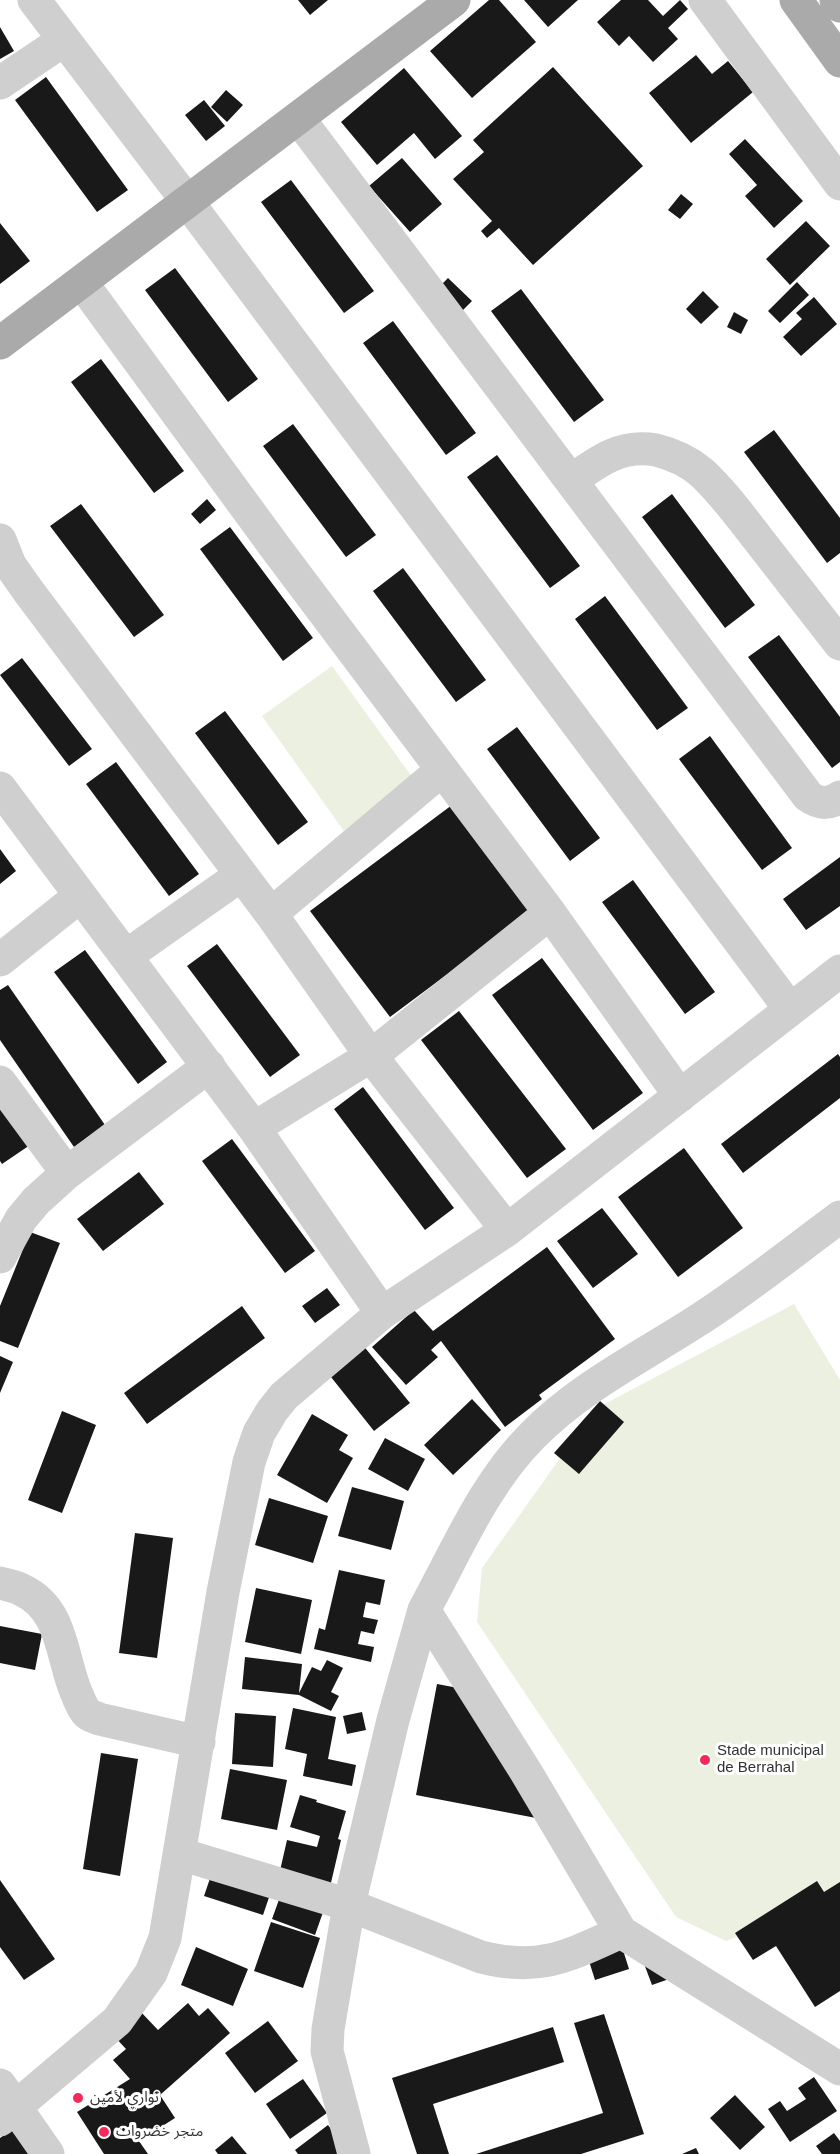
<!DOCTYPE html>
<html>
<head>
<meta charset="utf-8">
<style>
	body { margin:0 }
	canvas { display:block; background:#fff }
</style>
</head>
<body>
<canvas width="840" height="2154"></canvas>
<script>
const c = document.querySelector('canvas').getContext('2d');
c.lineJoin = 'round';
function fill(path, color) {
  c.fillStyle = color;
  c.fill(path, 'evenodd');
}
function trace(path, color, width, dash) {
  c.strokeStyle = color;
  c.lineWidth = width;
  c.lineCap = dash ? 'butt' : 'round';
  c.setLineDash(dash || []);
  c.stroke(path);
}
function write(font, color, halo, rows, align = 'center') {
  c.font = font + ' Helvetica,"Noto Sans Arabic",sans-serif';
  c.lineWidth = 6;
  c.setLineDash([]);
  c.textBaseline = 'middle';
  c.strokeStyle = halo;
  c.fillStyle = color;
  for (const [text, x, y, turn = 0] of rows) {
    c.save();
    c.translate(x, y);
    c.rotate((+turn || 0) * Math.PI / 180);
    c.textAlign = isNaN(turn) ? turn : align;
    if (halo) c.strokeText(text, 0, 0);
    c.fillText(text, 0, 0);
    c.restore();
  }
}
const green = new Path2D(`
	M 332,666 L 415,781 L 344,831 L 262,716 Z
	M 794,1304 L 840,1380 L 840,1898 L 726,1941 L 676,1917 L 477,1622 L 482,1568 L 595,1409 Z`);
const building = new Path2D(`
	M 298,0 L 328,0 L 310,15 Z
	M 489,0 L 499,0 L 536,42 L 472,98 L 430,51 Z
	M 524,0 L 578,0 L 548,27 Z
	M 621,0 L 648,0 L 663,16 L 680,0 L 688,9 L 668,28 L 678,39 L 653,62 L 629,36 L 619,46 L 597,22 Z
	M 0,27 L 14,51 L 0,59 Z
	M 696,55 L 712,74 L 728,61 L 753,92 L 691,143 L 649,93 Z
	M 553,67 L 643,166 L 533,265 L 499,228 L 487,238 L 481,231 L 492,221 L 453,179 L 484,152 L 473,140 Z
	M 404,68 L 462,136 L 435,159 L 414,133 L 377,165 L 341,122 Z
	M 46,77 L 128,190 L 97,212 L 15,100 Z
	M 226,90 L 243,105 L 227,122 L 211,107 Z
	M 204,100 L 225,126 L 206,141 L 185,115 Z
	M 745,139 L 803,201 L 774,228 L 745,196 L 757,185 L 729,154 Z
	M 402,158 L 442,204 L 410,232 L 369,186 Z
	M 291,180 L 374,291 L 344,313 L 261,202 Z
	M 681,194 L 693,204 L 680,219 L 668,210 Z
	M 806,221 L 830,246 L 790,285 L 766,259 Z
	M 0,223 L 30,261 L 0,284 Z
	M 175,268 L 258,379 L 228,402 L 145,290 Z
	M 448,278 L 472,301 L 459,314 L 435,291 Z
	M 797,282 L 809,295 L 780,323 L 768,311 Z
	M 521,289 L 604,400 L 574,422 L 491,311 Z
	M 703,291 L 719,307 L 701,324 L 686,309 Z
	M 814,297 L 837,324 L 801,356 L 783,337 L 802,319 L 796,313 Z
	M 734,312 L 748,320 L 741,334 L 727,327 Z
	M 393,321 L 476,433 L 446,455 L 363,343 Z
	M 101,359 L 184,471 L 154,493 L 71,382 Z
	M 293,424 L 376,535 L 346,557 L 263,446 Z
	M 774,430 L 840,518 L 840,553 L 827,563 L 744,452 Z
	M 497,455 L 580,566 L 550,588 L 467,477 Z
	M 672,494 L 755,605 L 725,628 L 642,517 Z
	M 207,499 L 216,510 L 200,524 L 191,514 Z
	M 81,504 L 164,615 L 134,637 L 50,526 Z
	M 230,527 L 313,638 L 283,661 L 200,549 Z
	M 403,568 L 486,680 L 456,702 L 373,591 Z
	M 605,596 L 688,708 L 657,730 L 575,619 Z
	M 779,635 L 840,717 L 840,762 L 832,768 L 748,657 Z
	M 22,658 L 92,749 L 69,766 L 0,675 Z
	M 225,711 L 308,822 L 278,845 L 195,733 Z
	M 517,727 L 600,838 L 570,861 L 487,749 Z
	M 710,736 L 792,848 L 762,870 L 679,759 Z
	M 116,762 L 199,874 L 169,896 L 86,784 Z
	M 456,802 L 536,908 L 390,1017 L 310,911 Z
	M 0,849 L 16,871 L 0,884 Z
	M 840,857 L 840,906 L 806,930 L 783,899 Z
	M 633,880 L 715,992 L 685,1014 L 602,902 Z
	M 217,944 L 300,1055 L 270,1077 L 187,966 Z
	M 85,950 L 167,1062 L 138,1084 L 54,972 Z
	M 542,958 L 643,1093 L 593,1130 L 492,995 Z
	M 8,985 L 105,1125 L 74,1147 L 0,1040 L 0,990 Z
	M 459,1011 L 566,1149 L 527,1178 L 421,1040 Z
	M 838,1054 L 840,1057 L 840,1098 L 743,1173 L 721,1144 Z
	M 363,1087 L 454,1208 L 425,1230 L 334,1109 Z
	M 0,1097 L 33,1143 L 2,1164 L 0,1161 Z
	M 232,1139 L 315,1251 L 285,1273 L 202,1161 Z
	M 684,1148 L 743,1228 L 678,1277 L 618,1197 Z
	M 139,1172 L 164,1204 L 103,1251 L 77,1219 Z
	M 602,1208 L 638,1254 L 593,1288 L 557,1241 Z
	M 30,1232 L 60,1243 L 18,1348 L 0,1341 L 0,1306 Z
	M 547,1247 L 615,1339 L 539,1395 L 542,1399 L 505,1427 L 441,1341 L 431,1350 L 438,1357 L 406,1385 L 372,1347 L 414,1310 L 433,1331 Z
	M 327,1288 L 340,1305 L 315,1323 L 302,1306 Z
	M 242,1306 L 265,1338 L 147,1424 L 124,1393 Z
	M 362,1344 L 410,1403 L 374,1431 L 327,1372 Z
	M 0,1356 L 13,1362 L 0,1393 Z
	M 472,1399 L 501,1430 L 453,1475 L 424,1445 Z
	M 600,1401 L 624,1422 L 579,1474 L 554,1453 Z
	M 62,1411 L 96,1425 L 62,1513 L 28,1500 Z
	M 312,1414 L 348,1435 L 339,1450 L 353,1458 L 327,1503 L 277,1475 Z
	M 385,1438 L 425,1459 L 408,1491 L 368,1469 Z
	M 352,1487 L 404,1501 L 391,1550 L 338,1536 Z
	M 269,1498 L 328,1516 L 313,1563 L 255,1545 Z
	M 135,1533 L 173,1538 L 157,1658 L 119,1653 Z
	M 339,1570 L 385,1580 L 380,1605 L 366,1602 L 363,1617 L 378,1620 L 374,1634 L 361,1631 L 358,1644 L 374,1647 L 371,1662 L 314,1649 L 319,1628 L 325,1630 Z
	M 256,1588 L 312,1600 L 301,1654 L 245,1642 Z
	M 0,1626 L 42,1634 L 35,1670 L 0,1663 Z
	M 245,1657 L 302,1664 L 299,1693 L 312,1667 L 321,1671 L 327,1660 L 343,1668 L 331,1692 L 339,1696 L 331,1711 L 299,1695 L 242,1689 Z
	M 437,1684 L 469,1690 L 536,1818 L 416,1795 Z
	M 293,1708 L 336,1717 L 328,1759 L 356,1765 L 352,1786 L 303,1776 L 307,1754 L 285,1749 Z
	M 362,1712 L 366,1730 L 347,1734 L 343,1716 Z
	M 235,1713 L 276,1716 L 273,1767 L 232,1764 Z
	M 101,1753 L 138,1759 L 120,1876 L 83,1869 Z
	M 230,1769 L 287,1780 L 277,1830 L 221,1819 Z
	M 300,1795 L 317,1800 L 316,1802 L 346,1811 L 338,1839 L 341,1840 L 330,1887 L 279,1875 L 287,1840 L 317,1847 L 320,1836 L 290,1827 Z
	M 219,1852 L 278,1871 L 263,1915 L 204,1896 Z
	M 0,1880 L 55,1959 L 24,1980 L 0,1947 Z
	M 817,1881 L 824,1892 L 840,1882 L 840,1991 L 815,2007 L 776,1946 L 753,1960 L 735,1933 Z
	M 285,1883 L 328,1898 L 315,1935 L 272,1919 Z
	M 271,1922 L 320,1938 L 303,1988 L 254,1971 Z
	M 616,1928 L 629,1969 L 595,1980 L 582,1939 Z
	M 196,1947 L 248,1969 L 233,2006 L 181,1985 Z
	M 643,1961 L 672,1978 L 652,1985 Z
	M 188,2003 L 199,2016 L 208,2008 L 230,2033 L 160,2095 L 175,2118 L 139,2141 L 148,2154 L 104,2154 L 77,2112 L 130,2079 L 113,2060 L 126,2049 L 113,2035 L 140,2011 L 158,2030 Z
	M 604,2014 L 644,2134 L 581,2154 L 476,2154 L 603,2113 L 574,2023 Z
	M 268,2021 L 298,2061 L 255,2093 L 225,2053 Z
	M 553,2027 L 564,2062 L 433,2104 L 449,2154 L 417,2154 L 392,2078 Z
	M 814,2077 L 837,2111 L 790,2142 L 768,2109 L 780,2101 L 787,2111 L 806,2099 L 798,2088 Z
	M 303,2079 L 327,2113 L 290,2139 L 266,2104 Z
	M 735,2095 L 765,2127 L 740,2150 L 710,2118 Z
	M 328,2125 L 349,2154 L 298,2154 L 295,2150 Z
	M 12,2129 L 32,2154 L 0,2154 L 0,2138 Z
	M 834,2133 L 840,2141 L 840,2154 L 822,2154 L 816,2146 Z
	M 232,2136 L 247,2154 L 218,2154 L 215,2150 Z
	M 696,2148 L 699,2154 L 682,2154 Z`);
const minor = new Path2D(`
	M 34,0 L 187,201 L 790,1009
	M 705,0 L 840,184
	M 0,83 L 64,40
	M 299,119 L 808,796 C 819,804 828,805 840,797
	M 82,283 L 275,547 L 550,913 L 680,1096
	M 572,480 C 598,461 621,444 656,450 C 672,454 688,461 701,472 C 721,490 741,517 758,539 C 785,574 813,609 840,644
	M 0,540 L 10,565 L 29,592 L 271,914 L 371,1056 L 507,1230
	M 0,788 L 254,1128 L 382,1313
	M 271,914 L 442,770
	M 126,956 L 241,875
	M 0,960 L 80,896
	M 0,1082 L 67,1173
	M 254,1128 L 371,1056 L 550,913
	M 840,1217 C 794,1251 748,1288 700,1319 C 643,1356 580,1387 532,1436 C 484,1484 456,1552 424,1610 L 526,1772 L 621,1932 L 840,2069
	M 0,1257 L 21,1219 L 36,1201 L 67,1173 L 209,1066
	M 0,1583 C 7,1585 16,1586 22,1590 C 63,1609 61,1656 76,1692 C 79,1699 82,1708 87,1713 C 90,1716 95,1717 99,1719 L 199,1742
	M 180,1854 L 349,1905 L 481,1957 C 540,1972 568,1956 621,1932
	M 0,2085 L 48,2154
	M 0,2120 L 117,2021 L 151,1973 L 165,1938 L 223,1592 L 249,1462 L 259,1433 L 272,1411 L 284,1396 L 382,1313 L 507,1230 L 840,971
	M 354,2154 L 327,2051 L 328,2029 L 349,1905 L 393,1720 L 424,1610`);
const major = new Path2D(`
	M 796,0 L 840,61
	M 836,0 L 840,6
	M 0,343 L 454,0`);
const markers = [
	[705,1760,6,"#f5295c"],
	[78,2098,6,"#f5295c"],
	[104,2132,6,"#f5295c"]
];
const poiNames = [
	["Stade municipal",717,1751],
	["de Berrahal",717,1768],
	["نواري لأمين",90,2098],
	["متجر خضروات",116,2132]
];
fill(green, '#ebf0e0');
fill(building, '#191919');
trace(minor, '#cfcfcf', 33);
trace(major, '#aaa', 33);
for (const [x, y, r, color] of markers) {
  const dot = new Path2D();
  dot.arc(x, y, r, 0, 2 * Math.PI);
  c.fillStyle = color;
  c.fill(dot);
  trace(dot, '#fff', 2);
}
write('15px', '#323232', '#fff', poiNames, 'left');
</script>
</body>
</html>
